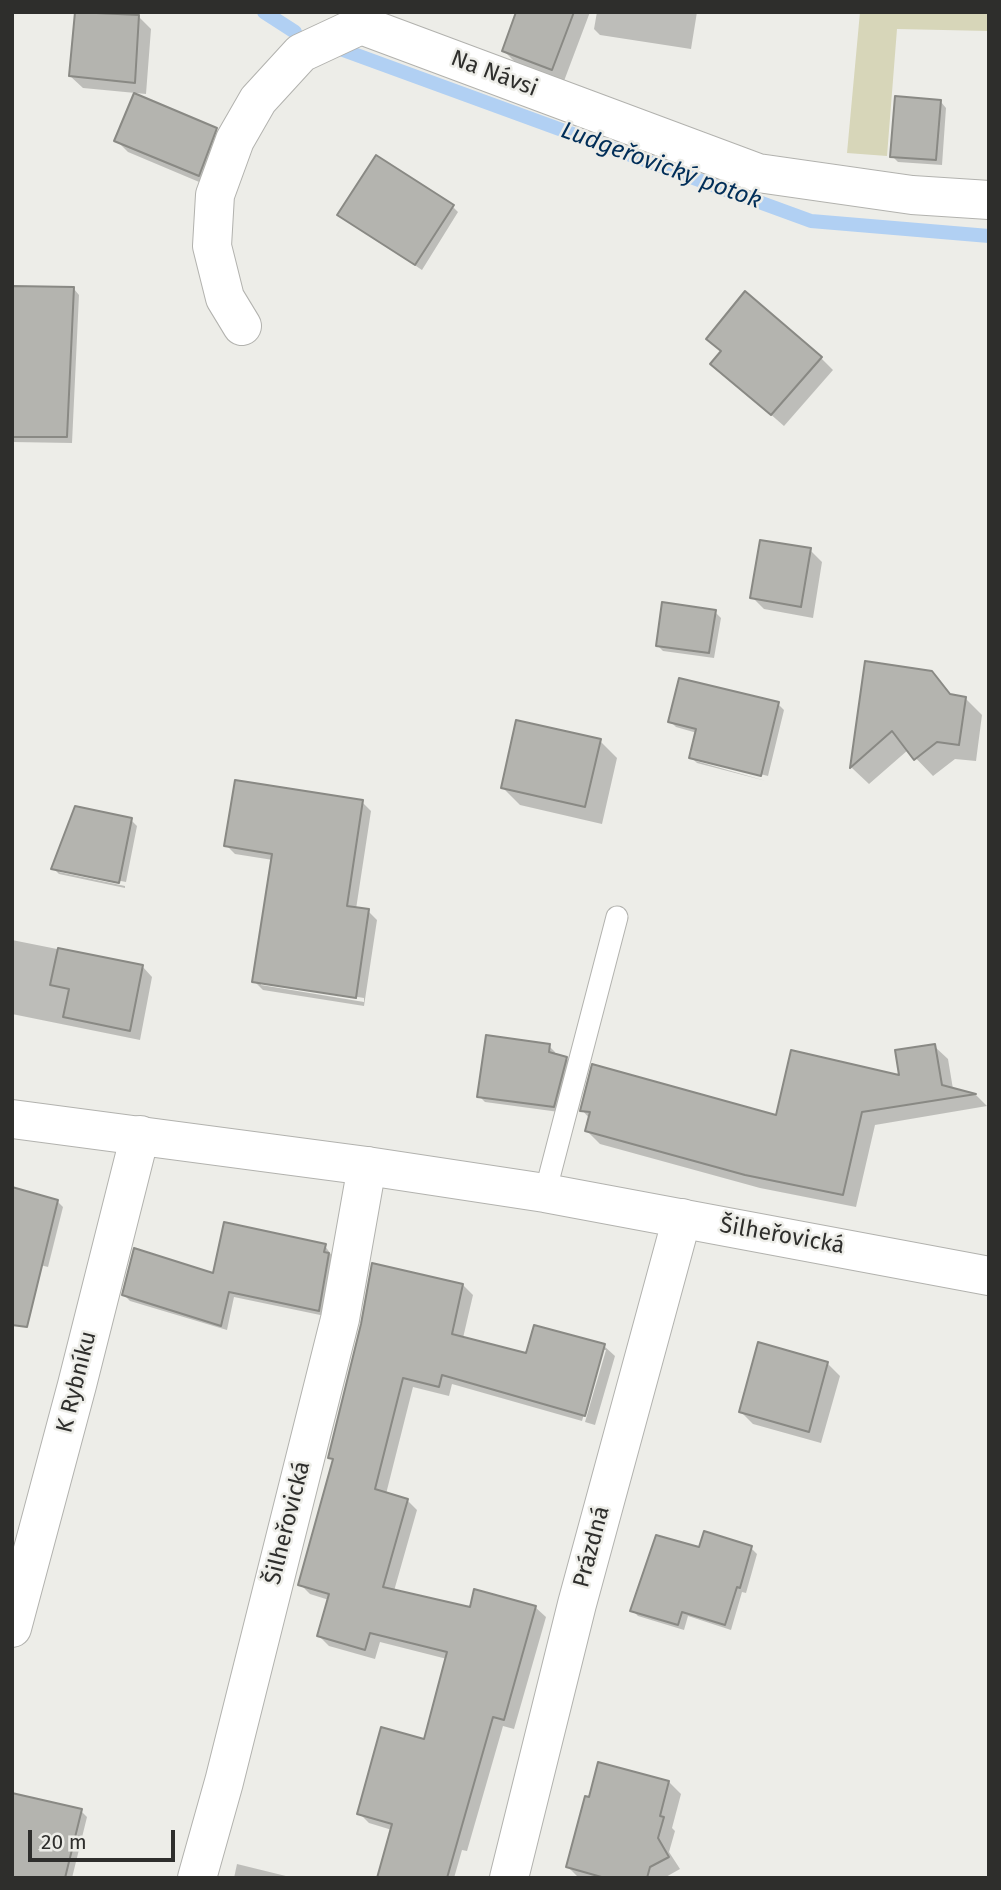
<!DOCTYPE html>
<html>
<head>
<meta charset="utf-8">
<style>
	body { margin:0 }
	#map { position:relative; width:1001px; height:1890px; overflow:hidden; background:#edede8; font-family:"Fira Sans",sans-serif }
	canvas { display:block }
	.frame { position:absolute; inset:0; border:14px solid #2e2e2c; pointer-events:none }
	.scale { position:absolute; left:28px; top:1830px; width:147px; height:32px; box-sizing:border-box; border:4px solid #2e2e2c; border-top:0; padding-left:9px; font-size:21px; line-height:24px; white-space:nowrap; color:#2e2e2c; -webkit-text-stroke:5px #edede8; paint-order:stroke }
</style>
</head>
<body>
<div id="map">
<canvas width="1001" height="1890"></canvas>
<div class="frame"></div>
<div class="scale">20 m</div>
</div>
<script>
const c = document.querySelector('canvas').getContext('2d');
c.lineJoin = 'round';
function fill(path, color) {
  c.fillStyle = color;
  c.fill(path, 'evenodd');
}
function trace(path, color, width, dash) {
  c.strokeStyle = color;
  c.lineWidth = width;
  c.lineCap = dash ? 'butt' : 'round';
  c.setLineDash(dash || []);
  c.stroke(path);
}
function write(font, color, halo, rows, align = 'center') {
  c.font = font + ' "Fira Sans",sans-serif';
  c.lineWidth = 5;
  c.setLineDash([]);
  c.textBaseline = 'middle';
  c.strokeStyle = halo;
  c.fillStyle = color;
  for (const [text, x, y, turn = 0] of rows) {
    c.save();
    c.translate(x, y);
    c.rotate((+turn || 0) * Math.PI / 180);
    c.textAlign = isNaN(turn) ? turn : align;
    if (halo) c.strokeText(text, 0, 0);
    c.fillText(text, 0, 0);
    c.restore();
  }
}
const green = new Path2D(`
	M 860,12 L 989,12 L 989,31 L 897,29 L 887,156 L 847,153 Z`);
const shadow = new Path2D(`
	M 77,12 L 134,12 L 134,16 L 139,17 L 151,29 L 146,94 L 83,88 L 70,76 Z
	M 518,12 L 590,12 L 564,81 L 516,63 L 504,51 Z
	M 597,12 L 697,12 L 691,49 L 600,35 L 594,29 Z
	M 941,102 L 946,108 L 942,165 L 898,162 L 892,156 Z
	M 216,129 L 228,142 L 211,187 L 128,152 L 116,140 Z
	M 452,206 L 458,212 L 422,270 L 339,215 Z
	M 12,287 L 74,289 L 79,295 L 72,443 L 12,442 Z
	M 708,339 L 821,358 L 833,370 L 784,426 L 713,364 L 722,352 Z
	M 810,550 L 822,562 L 813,618 L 764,609 L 752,597 Z
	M 715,612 L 721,618 L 714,658 L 663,651 L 657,645 Z
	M 866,663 L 931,672 L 954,697 L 965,698 L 982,715 L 976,761 L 955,759 L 933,776 L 908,750 L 869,784 L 852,768 Z
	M 778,704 L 784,710 L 768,776 L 696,758 L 696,761 L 766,781 L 697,763 L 691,757 L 697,733 L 676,727 L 670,721 Z
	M 600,741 L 617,758 L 602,824 L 520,805 L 503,788 Z
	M 362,802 L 371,811 L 356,909 L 368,911 L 377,920 L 364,1006 L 263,990 L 254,981 L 273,860 L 235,854 L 226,845 ZM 261,982 L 364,998 L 364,1002 L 261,985 Z
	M 131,820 L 137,826 L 126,882 L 59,869 L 59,872 L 125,886 L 125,888 L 59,874 L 54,869 Z
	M 12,940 L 142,966 L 152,977 L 140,1040 L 12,1014 Z
	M 549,1046 L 555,1052 L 555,1055 L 566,1058 L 572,1064 L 559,1112 L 485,1102 L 479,1096 Z
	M 934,1046 L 948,1059 L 953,1089 L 975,1094 L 987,1106 L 875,1125 L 856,1207 L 760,1188 L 600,1144 L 587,1131 L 590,1119 L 582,1110 L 777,1117 L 902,1077 Z
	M 12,1187 L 57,1201 L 63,1207 L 48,1267 L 12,1258 Z
	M 325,1246 L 335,1260 L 325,1316 L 234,1297 L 227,1330 L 130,1301 L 124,1295 L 214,1275 Z
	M 463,1285 L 473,1295 L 463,1338 L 527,1355 L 604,1346 L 615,1356 L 595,1425 L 585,1422 L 606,1350 L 602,1350 L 582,1421 L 452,1384 L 449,1396 L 413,1387 L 386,1494 L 407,1500 L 417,1510 L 394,1591 L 471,1609 L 535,1607 L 546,1617 L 514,1729 L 503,1726 L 467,1851 L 462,1850 L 454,1878 L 379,1878 L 392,1830 L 369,1823 L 359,1813 L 425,1742 L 447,1659 L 380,1642 L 375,1659 L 329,1646 L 319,1636 L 329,1600 L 310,1594 L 300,1584 L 334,1462 L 330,1457 Z
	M 827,1363 L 840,1376 L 821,1443 L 753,1424 L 741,1412 Z
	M 751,1548 L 757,1554 L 746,1593 L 742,1592 L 731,1630 L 688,1616 L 684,1630 L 638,1616 L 632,1610 L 700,1549 Z
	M 669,1782 L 681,1794 L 672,1828 L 675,1831 L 669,1852 L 680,1869 L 664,1878 L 579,1878 L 568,1867 Z
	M 81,1811 L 87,1817 L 72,1878 L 12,1878 Z
	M 237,1864 L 294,1878 L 234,1878 Z`);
const stream = new Path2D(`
	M 264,12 L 295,32
	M 343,50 L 811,221 L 989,236`);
const building = new Path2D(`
	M 75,12 L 139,15 L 135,83 L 69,76 Z
	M 516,12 L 574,12 L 552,70 L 502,51 Z
	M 134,93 L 217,128 L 199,176 L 114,141 Z
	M 895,96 L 941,100 L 936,160 L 890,157 Z
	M 376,155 L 454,205 L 415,265 L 337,215 Z
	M 12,286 L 74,287 L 67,437 L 12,437 Z
	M 745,291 L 822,357 L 771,415 L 710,364 L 721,351 L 706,339 Z
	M 760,540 L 811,548 L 801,607 L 750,598 Z
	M 662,602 L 716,610 L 709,653 L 656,646 Z
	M 865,661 L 932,671 L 950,694 L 966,697 L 959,745 L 937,742 L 914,760 L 892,731 L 850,768 Z
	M 679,678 L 779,702 L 761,776 L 689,758 L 696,729 L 668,722 Z
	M 516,720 L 601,739 L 585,807 L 501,788 Z
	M 235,780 L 363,800 L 347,906 L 369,909 L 356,998 L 252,982 L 272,854 L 224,846 Z
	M 75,806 L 132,818 L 119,883 L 51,869 Z
	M 58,948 L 143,965 L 130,1031 L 63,1017 L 69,989 L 50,985 Z
	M 486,1035 L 550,1044 L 549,1052 L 567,1057 L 554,1107 L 477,1097 Z
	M 935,1044 L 942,1085 L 976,1094 L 862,1112 L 843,1195 L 745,1175 L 585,1131 L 590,1112 L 580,1111 L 592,1064 L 776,1115 L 791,1050 L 899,1075 L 895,1050 Z
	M 12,1187 L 58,1200 L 27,1327 L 12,1325 Z
	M 224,1222 L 326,1244 L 324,1252 L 329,1253 L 319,1311 L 229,1292 L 221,1326 L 122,1295 L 134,1248 L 213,1273 Z
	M 372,1263 L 463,1284 L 452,1334 L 526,1353 L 534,1325 L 605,1344 L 585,1416 L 442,1375 L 439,1387 L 403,1378 L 375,1489 L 408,1499 L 383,1587 L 470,1607 L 474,1589 L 536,1606 L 504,1720 L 493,1717 L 447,1878 L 377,1878 L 392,1824 L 357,1814 L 381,1727 L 424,1739 L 447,1652 L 370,1633 L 365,1650 L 317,1636 L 329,1594 L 298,1585 L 333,1459 L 328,1458 L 361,1324 Z
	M 758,1342 L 828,1362 L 809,1432 L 739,1412 Z
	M 704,1531 L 752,1546 L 740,1588 L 737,1587 L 725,1625 L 682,1612 L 678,1625 L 630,1611 L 656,1535 L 699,1547 Z
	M 598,1762 L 669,1781 L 660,1816 L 664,1817 L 658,1838 L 669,1857 L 650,1867 L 647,1878 L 605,1878 L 566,1867 L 585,1796 L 589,1797 Z
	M 12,1793 L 82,1809 L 65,1878 L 12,1878 Z`);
const lane = new Path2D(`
	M 545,1193 L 617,917`);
const street = new Path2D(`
	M 242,326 L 225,298 L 212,246 L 215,195 L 235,140 L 258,100 L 301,53 L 361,25 L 758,173 L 912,195 L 989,200
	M 12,1628 L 77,1385 L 140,1135
	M 197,1878 L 224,1782 L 340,1319 L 367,1166
	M 509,1878 L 577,1604 L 682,1218`);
const secondary = new Path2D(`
	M 12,1119 L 367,1166 L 545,1193 L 989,1276`);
const streetNames = [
	["Na Návsi",494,74,21],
	["Šilheřovická",782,1236,10],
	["K Rybníku",77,1382,-76],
	["Šilheřovická",288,1523,-76],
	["Prázdná",592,1547,-75]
];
const waterNames = [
	["Ludgeřovický potok",661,166,20]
];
fill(green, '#d7d6b9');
fill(shadow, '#0003');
trace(stream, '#b1d0f3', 14);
fill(building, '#b4b4af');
trace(building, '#898984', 2);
trace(lane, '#b2b2ae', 23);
trace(street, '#b2b2ae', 40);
trace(secondary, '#b2b2ae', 40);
trace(lane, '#fff', 21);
trace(street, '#fff', 38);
trace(secondary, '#fff', 38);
write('23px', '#2e2e2c', '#edede8', streetNames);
write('italic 24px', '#012e58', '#edede8', waterNames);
</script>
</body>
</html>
